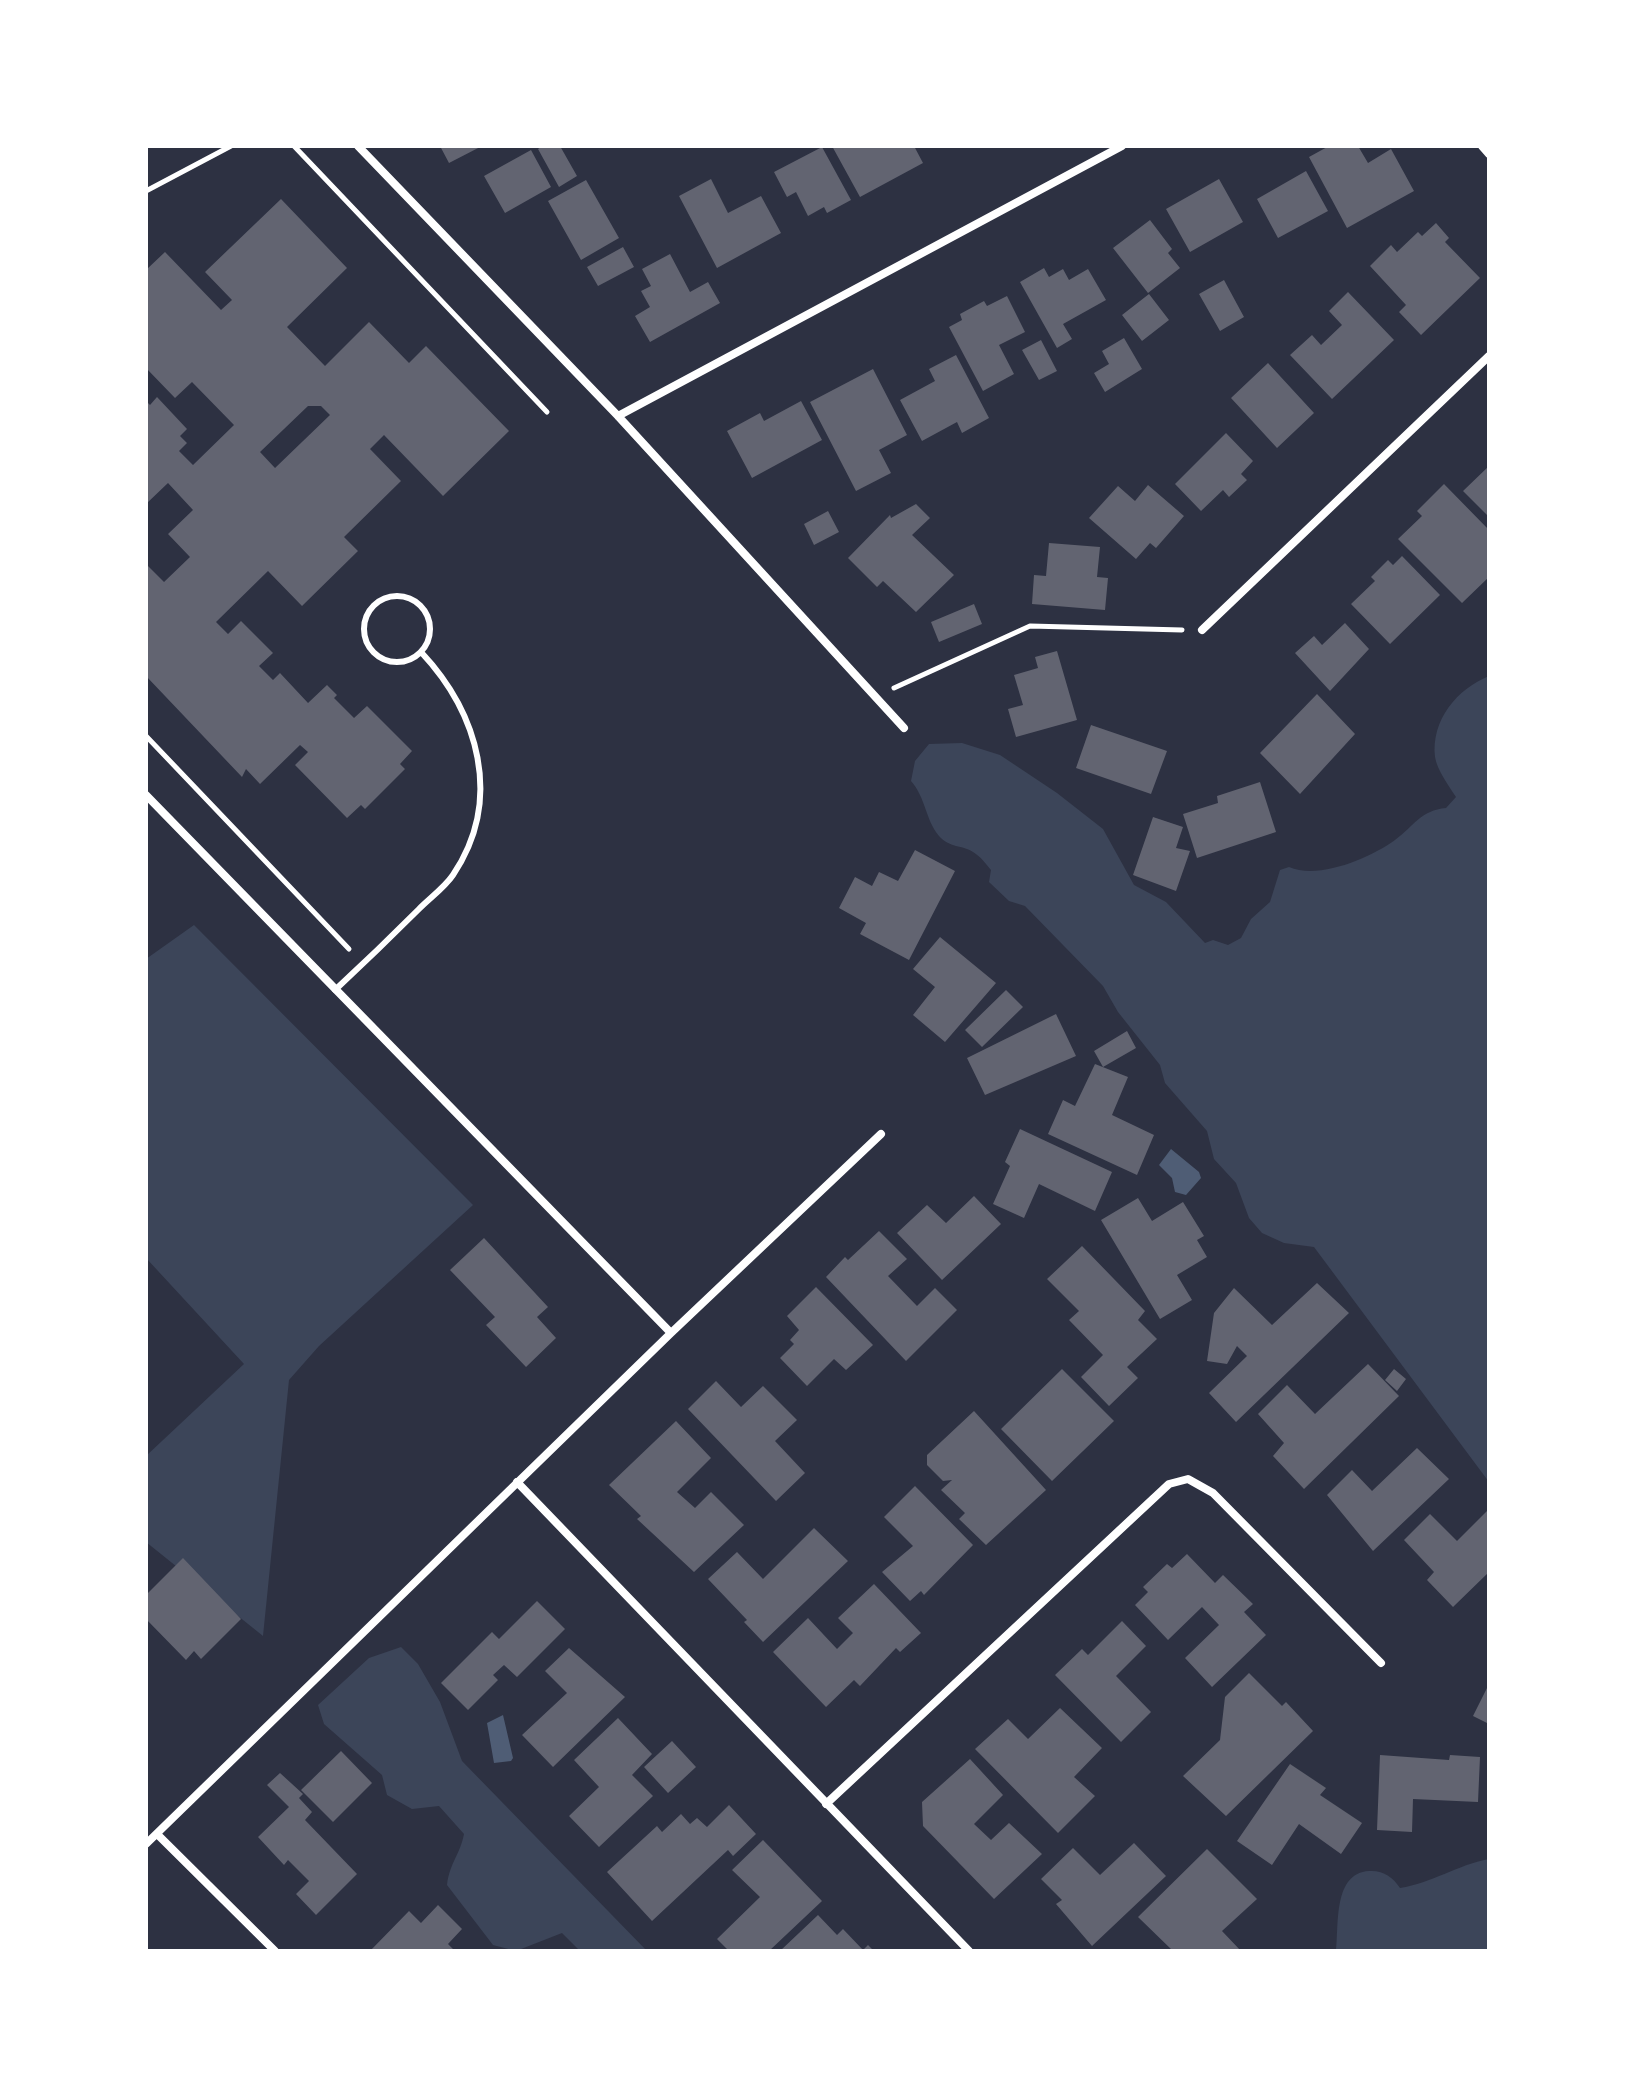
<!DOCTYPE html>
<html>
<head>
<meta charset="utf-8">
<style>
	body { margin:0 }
	#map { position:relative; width:1635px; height:2097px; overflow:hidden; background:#2d3142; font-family:"Asap Condensed",sans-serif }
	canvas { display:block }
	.frame { position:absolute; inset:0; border:148px solid #fff; pointer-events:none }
</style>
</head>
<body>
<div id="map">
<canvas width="1635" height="2097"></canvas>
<div class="frame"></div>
</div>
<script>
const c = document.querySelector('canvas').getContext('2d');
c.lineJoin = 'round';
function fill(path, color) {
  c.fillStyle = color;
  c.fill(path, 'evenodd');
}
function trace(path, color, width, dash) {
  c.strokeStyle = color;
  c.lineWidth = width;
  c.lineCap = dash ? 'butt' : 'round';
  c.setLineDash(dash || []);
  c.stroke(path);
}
const green = new Path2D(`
	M 1489,676 L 1489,1482 L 1314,1247 L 1284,1243 L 1262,1233 L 1249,1218 L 1236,1183 L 1214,1159 L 1207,1131 L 1165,1083 L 1160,1065 L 1118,1012 L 1103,986 L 1025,906 L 1009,901 L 989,882 L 991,870 C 986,864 980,856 973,852 C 963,845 949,848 939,836 C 925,819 926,798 911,781 L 915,761 L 929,744 L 962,743 L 1000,755 L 1057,793 L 1103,829 L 1134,885 L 1166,902 L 1205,943 L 1213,940 L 1228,945 L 1241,938 L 1251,919 L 1270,902 L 1280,870 L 1289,867 C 1319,880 1370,858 1395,840 C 1414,826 1421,810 1446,808 L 1456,797 C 1449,786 1437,770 1435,757 C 1431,720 1457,689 1489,676 Z
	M 194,925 L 473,1205 L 319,1346 L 289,1380 L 263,1636 L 146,1542 L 146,1456 L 244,1364 L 146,1258 L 146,959 Z
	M 401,1647 L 418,1664 L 440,1702 L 462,1761 L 647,1951 L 580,1951 L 562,1933 L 516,1951 L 493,1945 L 447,1885 C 450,1862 460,1855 464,1834 L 439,1806 L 412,1809 L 387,1795 L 382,1775 L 324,1724 L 318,1705 L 369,1658 Z
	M 1489,1859 L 1489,1951 L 1336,1951 C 1339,1925 1333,1873 1369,1871 C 1383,1870 1393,1877 1400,1888 C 1432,1883 1457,1865 1489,1859 Z`);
const water = new Path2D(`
	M 1171,1149 L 1199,1172 L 1201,1178 L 1186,1195 L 1175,1192 L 1172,1178 L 1159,1165 Z
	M 503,1715 L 513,1758 L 511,1761 L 494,1763 L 487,1723 Z`);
const building = new Path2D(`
	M 440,146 L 482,146 L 449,163 Z
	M 542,146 L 560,146 L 577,176 L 559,187 L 538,149 Z
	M 832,146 L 914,146 L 923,163 L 860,197 Z
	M 1329,146 L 1358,146 L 1368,163 L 1391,149 L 1414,191 L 1347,228 L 1309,157 Z
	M 822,147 L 851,200 L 827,213 L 824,207 L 808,216 L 796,192 L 787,197 L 774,172 Z
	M 531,150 L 551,187 L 505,213 L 484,176 Z
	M 1306,171 L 1328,211 L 1278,238 L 1257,199 Z
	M 711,179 L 728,213 L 761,196 L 781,233 L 717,268 L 679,196 Z
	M 1219,179 L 1243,222 L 1190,252 L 1166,209 Z
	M 586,180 L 619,238 L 581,260 L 548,201 Z
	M 281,199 L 347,268 L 287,327 L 325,366 L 369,322 L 409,363 L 426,346 L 509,431 L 443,496 L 384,435 L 370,449 L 401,481 L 344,537 L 358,551 L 302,606 L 268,571 L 216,622 L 228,634 L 241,621 L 273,653 L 259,666 L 273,680 L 280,673 L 308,703 L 327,685 L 337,695 L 334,698 L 354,718 L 367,706 L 412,751 L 400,764 L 405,769 L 365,809 L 361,805 L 347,818 L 295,765 L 308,752 L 300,745 L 260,784 L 246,769 L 242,777 L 146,676 L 146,564 L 164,582 L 190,557 L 168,534 L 193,510 L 168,483 L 146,504 L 146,401 L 150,405 L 157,397 L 187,429 L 180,436 L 187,443 L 179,451 L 193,465 L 234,425 L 192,382 L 175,398 L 146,368 L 146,270 L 165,252 L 221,310 L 232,300 L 205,272 ZM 308,406 L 321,406 L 330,415 L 275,468 L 260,452 Z
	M 1150,220 L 1172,249 L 1168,253 L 1180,268 L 1148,293 L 1113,248 Z
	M 1436,223 L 1449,238 L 1445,242 L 1480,278 L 1421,335 L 1399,312 L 1406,305 L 1370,266 L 1391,245 L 1397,252 L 1418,232 L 1422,236 Z
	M 623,247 L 634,267 L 598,286 L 587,267 Z
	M 670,254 L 690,292 L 708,282 L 720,303 L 650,342 L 635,316 L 650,307 L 641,291 L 651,286 L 642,269 Z
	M 1044,268 L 1049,277 L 1063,269 L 1069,280 L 1088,269 L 1106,300 L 1063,324 L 1072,339 L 1057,348 L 1020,282 Z
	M 1224,280 L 1244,317 L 1220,331 L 1199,294 Z
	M 1348,292 L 1394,340 L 1332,399 L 1290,355 L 1312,335 L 1321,345 L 1342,325 L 1329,311 Z
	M 1149,294 L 1169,320 L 1142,341 L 1122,315 Z
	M 1007,296 L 1025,332 L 999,345 L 1014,374 L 983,391 L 949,327 L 962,320 L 960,314 L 984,301 L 987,306 Z
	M 1124,338 L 1142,369 L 1105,392 L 1094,373 L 1109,364 L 1102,351 Z
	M 1041,340 L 1057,371 L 1039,380 L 1022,350 Z
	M 956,355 L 989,418 L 962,433 L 957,422 L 922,441 L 900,400 L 935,381 L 929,369 Z
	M 1268,363 L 1314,413 L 1277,448 L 1231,398 Z
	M 873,369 L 907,435 L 879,450 L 891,473 L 856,491 L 810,402 Z
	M 801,401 L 822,440 L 752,478 L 727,431 L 760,413 L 764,421 Z
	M 1226,433 L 1253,461 L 1241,474 L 1247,480 L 1229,497 L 1223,490 L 1201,511 L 1175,484 Z
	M 1489,466 L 1489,517 L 1463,491 Z
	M 1444,484 L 1489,530 L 1489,577 L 1462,603 L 1398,539 L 1422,516 L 1417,511 Z
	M 1148,485 L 1184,516 L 1156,548 L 1150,543 L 1136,559 L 1089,518 L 1118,486 L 1135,501 Z
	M 916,504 L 930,518 L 912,535 L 954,575 L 916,612 L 883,581 L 877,587 L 848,558 L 890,515 L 891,518 Z
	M 828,511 L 839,532 L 814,545 L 804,524 Z
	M 1049,543 L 1100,547 L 1097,577 L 1108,578 L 1105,610 L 1032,604 L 1034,575 L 1046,576 Z
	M 1402,556 L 1440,595 L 1390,644 L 1351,604 L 1375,581 L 1371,577 L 1388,560 L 1393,565 Z
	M 974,604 L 982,624 L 939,642 L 931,622 Z
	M 1345,623 L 1369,649 L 1330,691 L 1295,653 L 1314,636 L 1322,645 Z
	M 1057,651 L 1077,720 L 1016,737 L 1008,709 L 1023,705 L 1014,675 L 1038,668 L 1035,657 Z
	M 1317,694 L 1355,734 L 1300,794 L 1260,753 Z
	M 1091,725 L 1167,751 L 1151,794 L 1076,768 Z
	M 1260,782 L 1276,832 L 1197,858 L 1183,814 L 1218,803 L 1217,796 Z
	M 1153,817 L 1183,827 L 1176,848 L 1190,851 L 1176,891 L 1133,875 Z
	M 915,850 L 955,871 L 909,960 L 860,934 L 866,923 L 839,908 L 855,877 L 872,886 L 879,872 L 898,881 Z
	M 940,937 L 996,983 L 945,1042 L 913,1015 L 935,987 L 913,969 Z
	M 1006,990 L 1023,1007 L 982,1047 L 965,1030 Z
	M 1056,1014 L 1076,1056 L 985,1095 L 967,1058 Z
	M 1127,1031 L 1136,1048 L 1103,1067 L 1094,1051 Z
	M 1095,1064 L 1128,1077 L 1112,1115 L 1154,1135 L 1137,1175 L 1048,1134 L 1063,1100 L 1075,1106 Z
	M 1020,1129 L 1112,1172 L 1095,1211 L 1039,1184 L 1024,1218 L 993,1204 L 1010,1166 L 1005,1162 Z
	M 974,1196 L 1001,1224 L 942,1280 L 897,1233 L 927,1205 L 946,1223 Z
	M 1138,1198 L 1152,1221 L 1183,1202 L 1204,1236 L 1197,1240 L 1207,1257 L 1177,1275 L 1192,1300 L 1160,1319 L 1101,1220 Z
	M 879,1231 L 907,1259 L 888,1276 L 917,1306 L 935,1288 L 957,1310 L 906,1361 L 826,1277 L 845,1257 L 848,1260 Z
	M 484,1238 L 548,1307 L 537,1317 L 556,1338 L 526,1367 L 486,1325 L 495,1317 L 450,1270 Z
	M 1082,1246 L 1145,1311 L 1138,1320 L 1157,1339 L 1127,1367 L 1138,1378 L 1109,1406 L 1081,1377 L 1103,1355 L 1069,1320 L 1079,1311 L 1047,1279 Z
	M 1317,1283 L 1349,1313 L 1236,1422 L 1209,1393 L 1247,1356 L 1237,1346 L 1227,1364 L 1207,1361 L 1214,1313 L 1234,1288 L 1272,1325 Z
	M 816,1287 L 873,1345 L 846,1370 L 834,1359 L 807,1386 L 780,1358 L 794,1344 L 790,1340 L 799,1330 L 787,1316 Z
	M 1368,1364 L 1399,1396 L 1304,1489 L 1273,1456 L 1284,1443 L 1258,1414 L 1287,1385 L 1315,1414 Z
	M 1062,1369 L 1114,1421 L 1052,1481 L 1001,1429 Z
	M 1394,1369 L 1406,1379 L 1397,1391 L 1385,1380 Z
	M 716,1381 L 741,1407 L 763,1386 L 797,1420 L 775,1441 L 805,1473 L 776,1501 L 688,1409 Z
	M 974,1411 L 1046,1490 L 986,1545 L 959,1519 L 965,1513 L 941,1490 L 952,1480 L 943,1481 L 927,1465 L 927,1455 Z
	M 676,1421 L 711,1458 L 677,1492 L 695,1508 L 711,1492 L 744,1525 L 694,1572 L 637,1519 L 641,1516 L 609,1485 Z
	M 1417,1448 L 1449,1479 L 1373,1551 L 1327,1495 L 1352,1470 L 1372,1491 Z
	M 915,1486 L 973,1545 L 924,1595 L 921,1591 L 910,1601 L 882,1572 L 913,1546 L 884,1517 Z
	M 1489,1509 L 1489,1572 L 1453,1607 L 1427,1580 L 1434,1572 L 1404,1540 L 1430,1514 L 1457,1541 Z
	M 814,1528 L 848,1561 L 763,1642 L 744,1622 L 747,1620 L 708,1579 L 737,1552 L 763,1579 Z
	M 1187,1554 L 1215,1583 L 1223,1575 L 1253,1604 L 1244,1612 L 1266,1635 L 1212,1687 L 1185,1658 L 1219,1625 L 1202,1607 L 1168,1640 L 1135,1605 L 1148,1592 L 1143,1587 L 1167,1564 L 1172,1568 Z
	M 183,1558 L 241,1619 L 201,1659 L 194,1651 L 186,1660 L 146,1619 L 146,1595 Z
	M 874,1584 L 921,1633 L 900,1652 L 896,1648 L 860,1686 L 854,1680 L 826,1707 L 773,1652 L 808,1618 L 837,1649 L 853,1633 L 838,1618 Z
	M 537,1601 L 565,1629 L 517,1677 L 504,1665 L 493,1675 L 498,1680 L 468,1710 L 441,1683 L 492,1632 L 499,1639 Z
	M 1122,1621 L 1146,1646 L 1116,1676 L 1151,1712 L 1121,1742 L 1055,1675 L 1082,1649 L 1088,1655 Z
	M 569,1648 L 625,1697 L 553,1767 L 522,1735 L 567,1693 L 545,1671 Z
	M 1249,1673 L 1282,1706 L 1286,1702 L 1313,1731 L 1226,1816 L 1183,1776 L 1220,1740 L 1225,1697 Z
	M 1489,1684 L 1489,1724 L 1473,1716 Z
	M 1060,1708 L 1102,1748 L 1074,1777 L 1095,1796 L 1058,1833 L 975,1749 L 1008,1719 L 1028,1739 Z
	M 618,1718 L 652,1754 L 632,1775 L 653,1796 L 599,1847 L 569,1816 L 599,1787 L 574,1760 Z
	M 672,1741 L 696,1767 L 668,1793 L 644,1767 Z
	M 341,1751 L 372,1783 L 333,1822 L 301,1790 Z
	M 1380,1755 L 1449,1760 L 1450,1755 L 1480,1757 L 1478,1802 L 1413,1799 L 1412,1832 L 1377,1830 Z
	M 970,1759 L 1003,1795 L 974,1824 L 991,1840 L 1009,1823 L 1042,1854 L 994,1899 L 923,1826 L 922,1802 Z
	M 1290,1764 L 1326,1788 L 1320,1795 L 1362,1823 L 1341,1854 L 1299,1824 L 1272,1865 L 1237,1841 Z
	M 280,1773 L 303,1794 L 299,1798 L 312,1812 L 305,1820 L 357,1874 L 316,1915 L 296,1894 L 309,1881 L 288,1860 L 284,1865 L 258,1837 L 289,1807 L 267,1785 Z
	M 729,1805 L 756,1834 L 733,1856 L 728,1850 L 652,1921 L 607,1872 L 657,1826 L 662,1832 L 681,1814 L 690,1824 L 697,1818 L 707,1827 Z
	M 763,1840 L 822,1901 L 769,1951 L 729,1951 L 717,1939 L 760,1897 L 732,1870 Z
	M 1134,1843 L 1166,1876 L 1092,1946 L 1056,1904 L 1062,1900 L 1041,1879 L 1073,1848 L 1100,1875 Z
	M 1207,1849 L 1257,1899 L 1222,1931 L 1241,1951 L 1173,1951 L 1138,1917 Z
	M 438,1905 L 462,1929 L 448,1944 L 455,1951 L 370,1951 L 409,1911 L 421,1923 Z
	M 818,1915 L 837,1935 L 843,1929 L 863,1950 L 868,1945 L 874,1951 L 780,1951 Z`);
const path = new Path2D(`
	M 294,146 L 547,412
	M 146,191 L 231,146
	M 894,688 L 1030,626 L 1182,630
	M 146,736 L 349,949`);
const service = new Path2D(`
	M364 629a33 33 0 1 1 66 0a33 33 0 1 1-66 0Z
	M 335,990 C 363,964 391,937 419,909 C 430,898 445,887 453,875 C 504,799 478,713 421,652`);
const minor = new Path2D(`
	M 358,146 L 618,416 L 904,728
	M 1482,146 L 1489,154
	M 618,416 L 1122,146
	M 1202,630 L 1489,356
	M 146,795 L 671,1333
	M 517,1482 L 969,1951
	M 826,1804 L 1169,1484 L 1188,1479 L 1213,1493 L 1381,1663
	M 157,1834 L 275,1951
	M 146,1844 L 671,1333 L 881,1134`);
fill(green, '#3c4559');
fill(water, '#4f5d75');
fill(building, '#626471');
trace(path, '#fff', 5);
trace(service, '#fff', 6);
trace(minor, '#fff', 8);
</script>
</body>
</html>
